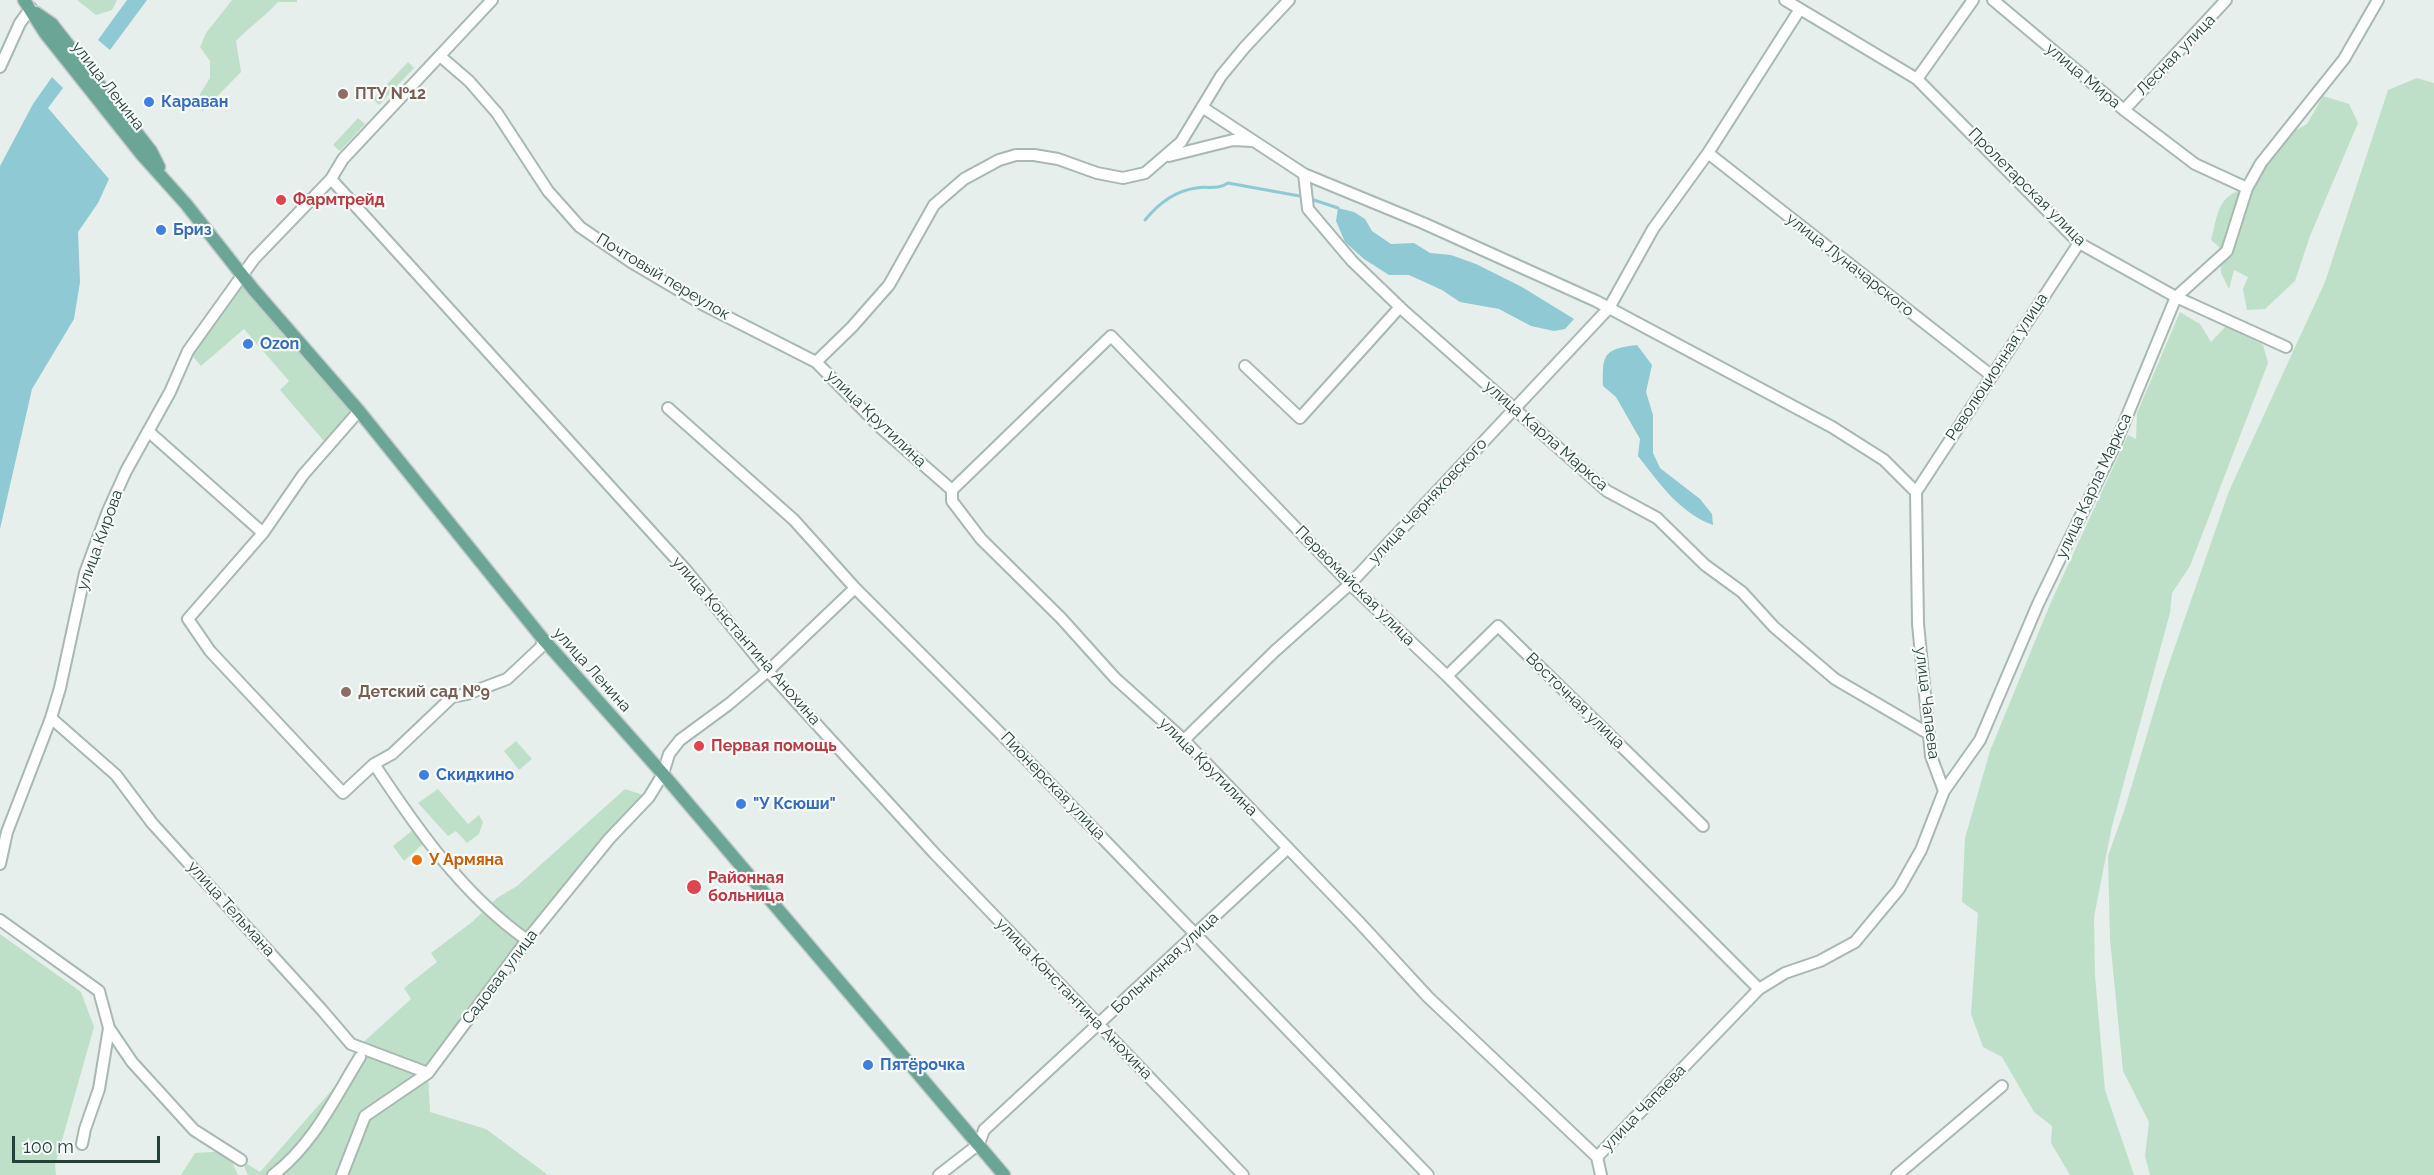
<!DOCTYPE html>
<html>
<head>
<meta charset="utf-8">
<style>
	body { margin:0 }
	#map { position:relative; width:2434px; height:1175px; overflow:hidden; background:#e6efeb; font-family:Raleway,sans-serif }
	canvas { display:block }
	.scale { position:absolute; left:12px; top:1136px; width:148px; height:27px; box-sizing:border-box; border:3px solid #24423a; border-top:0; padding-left:8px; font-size:18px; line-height:21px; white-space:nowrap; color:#24423a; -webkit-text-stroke:4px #f7fbf9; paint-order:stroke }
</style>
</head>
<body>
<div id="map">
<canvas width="2434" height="1175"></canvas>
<div class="scale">100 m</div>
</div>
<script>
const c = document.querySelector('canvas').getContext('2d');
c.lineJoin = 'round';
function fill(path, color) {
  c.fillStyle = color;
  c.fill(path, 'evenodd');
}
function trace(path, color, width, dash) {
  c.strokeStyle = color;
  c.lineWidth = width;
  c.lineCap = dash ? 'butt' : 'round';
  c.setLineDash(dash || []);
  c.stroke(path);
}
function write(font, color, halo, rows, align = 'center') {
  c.font = font + ' Raleway,sans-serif';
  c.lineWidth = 4.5;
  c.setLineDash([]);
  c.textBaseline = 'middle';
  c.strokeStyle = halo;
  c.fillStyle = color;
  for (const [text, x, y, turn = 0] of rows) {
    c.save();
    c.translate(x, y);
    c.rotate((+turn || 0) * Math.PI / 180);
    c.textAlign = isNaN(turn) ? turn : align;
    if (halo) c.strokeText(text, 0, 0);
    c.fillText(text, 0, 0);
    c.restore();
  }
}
const green = new Path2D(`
	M 77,0 L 117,0 L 112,10 L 96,15 Z
	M 232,0 L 297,0 L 297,2 L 278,2 C 265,17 250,26 236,41 L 241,72 L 202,112 L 200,94 L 210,78 L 210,61 L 200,47 L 206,33 Z
	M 408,62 L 414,68 L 379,105 L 373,99 Z
	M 2417,78 L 2434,83 L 2434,1175 L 2150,1175 L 2145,1156 L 2149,1122 L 2123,1071 L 2110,939 L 2108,856 L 2125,808 L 2163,681 L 2229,491 L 2325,282 L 2388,90 Z
	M 2323,96 L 2349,104 L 2358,123 L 2310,236 L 2295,281 L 2265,309 L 2247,310 L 2243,289 L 2248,277 L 2234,270 L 2229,289 L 2221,273 L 2220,248 L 2211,240 C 2218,214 2217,195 2247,188 L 2279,140 L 2307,124 Z
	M 358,118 L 365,124 L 340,151 L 333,145 Z
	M 242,273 L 359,411 L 332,441 L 323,440 L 280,390 L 289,381 L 244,329 L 201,366 L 188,351 Z
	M 2180,312 L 2200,324 L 2211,342 L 2226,326 L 2263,345 L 2268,363 L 2190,566 L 2172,593 L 2170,613 L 2112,826 L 2094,917 L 2095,976 L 2105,1090 L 2134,1175 L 2070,1175 L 2051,1143 L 2052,1126 L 2034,1112 L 2002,1057 L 1983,1047 L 1971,1014 L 1978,913 L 1962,902 L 1965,838 L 1990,751 L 2051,602 L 2128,435 L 2136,439 L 2137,413 Z
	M 516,741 L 532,759 L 519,770 L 504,751 Z
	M 438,789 L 468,824 L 479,815 L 483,822 L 479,834 L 467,843 L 456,831 L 448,836 L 418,803 Z
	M 625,789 L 649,797 L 609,839 L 428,1073 L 430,1112 L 486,1129 L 548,1175 L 248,1175 L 241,1160 L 260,1172 L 360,1058 L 357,1048 L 411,999 L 404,988 L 437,962 L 431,953 L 472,922 L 497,898 L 517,886 Z
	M 413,830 L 424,843 L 404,861 L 393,846 Z
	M 0,934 L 81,992 L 94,1027 L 55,1165 L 56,1175 L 0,1175 Z
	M 227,1151 L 238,1175 L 181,1175 L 195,1153 Z`);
const water = new Path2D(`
	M 127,0 L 147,0 L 110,50 L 98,40 Z
	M 52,77 L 63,88 L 48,108 L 109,179 L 98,203 L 78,232 L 80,282 L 74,319 L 32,389 L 0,529 L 0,166 L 33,104 Z
	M 1338,208 L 1354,212 L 1365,219 L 1372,231 L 1391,244 L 1414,243 L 1430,253 L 1451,255 L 1476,264 L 1522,287 L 1574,319 L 1565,329 L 1554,331 L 1531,326 L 1499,309 L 1460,302 L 1442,290 L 1409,275 L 1389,275 L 1364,259 L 1345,242 L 1336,221 Z
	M 1637,345 L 1652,365 L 1646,392 L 1653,415 L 1653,453 L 1660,468 L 1700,499 L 1712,514 L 1713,525 C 1680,513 1659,483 1638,456 L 1640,439 L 1616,397 L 1603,386 C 1602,354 1604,349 1637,345 Z`);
const stream = new Path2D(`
	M 1311,199 L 1338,208
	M 1145,220 C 1158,204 1175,191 1196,188 C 1207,186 1218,190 1228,183 L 1305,197`);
const minor = new Path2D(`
	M 1785,0 L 1917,79 L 2079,243 L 2176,297 L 2286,347
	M 1993,0 L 2124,110 L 2195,164 L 2247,188 L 2261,163 L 2344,59 L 2378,0
	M 440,56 L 469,81 L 497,113 L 548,191 L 580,227 L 631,262 L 702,304 L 816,362 L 881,428 L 952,490 L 952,501 L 981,539 L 1061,618 L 1115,678 L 1184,740 L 1359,922 L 1428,997 L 1597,1157 L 1601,1175
	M 0,67 L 20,23 L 31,8
	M 1917,79 L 1973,0
	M 1202,107 L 1304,174 L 1308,209 L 1352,261 L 1404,311 L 1607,491 L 1657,518 L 1705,565 L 1742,592 L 1774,627 L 1835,679 L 1929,734
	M 2124,110 L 2226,0
	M 1708,153 L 1992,376
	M 1169,156 L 1233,140 L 1253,141
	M 1304,174 L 1423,223 L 1596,301 L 1832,427 L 1884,460 L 1916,492
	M 331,179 L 685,569 L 768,671 L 935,854 L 1243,1175
	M 816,362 L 852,327 L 889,285 L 934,205 L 964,179 L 999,160 L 1016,155 L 1034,155 L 1058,159 L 1097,173 L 1123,178 L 1145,173 L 1181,142 L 1221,76 L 1245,47 L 1289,0
	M 1245,366 L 1300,418 L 1400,307
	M 668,408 L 794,520 L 855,588 L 1028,761 L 1428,1175
	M 359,411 L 303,475 L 263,533 L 188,619 L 210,651 L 343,793 L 374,764 L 392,754 L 452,697 L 467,694 L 507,679 L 541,647 L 543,639
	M 148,431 L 263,533
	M 952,490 L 1111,336 L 1350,584 L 1447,676 L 1759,989
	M 1916,492 L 1918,624 L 1931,756 L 1944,791
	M 1916,492 L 2079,243
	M 1447,676 L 1498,626 L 1703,826
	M 51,718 L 116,775 L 152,823 L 321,1009 L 351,1044 L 428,1073
	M 1184,740 L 1275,651 L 1350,584 L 1609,308 L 1653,229 L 1708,153 L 1800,9
	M 374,764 C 417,829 463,895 527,940
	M 0,864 L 7,832 L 51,718 L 60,688 L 85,573 L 108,511 L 126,471 L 170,392 L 188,351 L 254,259 L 331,179 L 343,159 L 492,0
	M 0,920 L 99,991 L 109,1028 L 99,1089 L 85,1129 L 82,1144
	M 109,1028 L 132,1062 L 194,1130 L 241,1160
	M 1597,1157 L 1759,989 L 1785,973 L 1820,961 L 1855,942 L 1899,889 L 1921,850 L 1944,791 L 1980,740 L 2038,604 L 2115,445 L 2176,297 L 2227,251 L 2247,188
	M 273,1175 C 313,1145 334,1099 360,1057
	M 342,1175 L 365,1116 L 428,1073 L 527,940 L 609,839 L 649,797 L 663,774 L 669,754 L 680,740 L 729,704 L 768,671 L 855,588
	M 939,1175 L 979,1144 L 984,1130 L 1288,848
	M 1897,1175 L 2002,1086`);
const major = new Path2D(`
	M 24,0 L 45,33 L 142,155 L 186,204 L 253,289 L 359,411 L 543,639 L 663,774 L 1004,1175
	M 36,13 L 52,24 L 151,151 L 159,167`);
const markers = [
	[343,94,6,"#8d6e63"],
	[149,102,6,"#3f7fe0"],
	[281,200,6,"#e0444e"],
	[161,230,6,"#3f7fe0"],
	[248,344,6,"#3f7fe0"],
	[346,692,6,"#8d6e63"],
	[699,746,6,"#e0444e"],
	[424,775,6,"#3f7fe0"],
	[741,804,6,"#3f7fe0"],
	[417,860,6,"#e8710a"],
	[694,887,8,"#e0444e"],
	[868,1065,6,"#3f7fe0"]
];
const streetNames = [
	["Лесная улица",2176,55,-46],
	["улица Мира",2083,76,40],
	["улица Ленина",108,86,52],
	["Пролетарская улица",2027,187,45],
	["улица Луначарского",1850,265,38],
	["Почтовый переулок",663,277,31],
	["Революционная улица",1997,367,-57],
	["улица Крутилина",876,419,44],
	["улица Карла Маркса",1546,436,41],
	["улица Карла Маркса",2094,486,-65],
	["улица Черняховского",1428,501,-47],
	["улица Кирова",100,540,-70],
	["Первомайская улица",1355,586,45],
	["улица Константина Анохина",746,641,49],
	["улица Ленина",592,670,48],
	["Восточная улица",1575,701,44],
	["улица Чапаева",1927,703,83],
	["улица Крутилина",1208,767,45],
	["Пионерская улица",1053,786,46],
	["улица Тельмана",231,909,48],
	["Больничная улица",1165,963,-43],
	["Садовая улица",500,977,-53],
	["улица Константина Анохина",1074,999,46],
	["улица Чапаева",1644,1108,-46]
];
const educationNames = [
	["ПТУ №12",355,94],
	["Детский сад №9",358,692]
];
const shopNames = [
	["Караван",161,102],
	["Бриз",173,230],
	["Ozon",260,344],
	["Скидкино",436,775],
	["\"У Ксюши\"",753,804],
	["Пятёрочка",880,1065]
];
const healthNames = [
	["Фармтрейд",293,200],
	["Первая помощь",711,746],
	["Районная",708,878],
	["больница",708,896]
];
const foodNames = [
	["У Армяна",429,860]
];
fill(green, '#bfe0c8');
fill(water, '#8ec9d4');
trace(stream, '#8ec9d4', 3);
trace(minor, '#a8b8b2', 14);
trace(major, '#c2cac8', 15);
trace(minor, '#fff', 10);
trace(major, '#6aa596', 12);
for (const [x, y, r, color] of markers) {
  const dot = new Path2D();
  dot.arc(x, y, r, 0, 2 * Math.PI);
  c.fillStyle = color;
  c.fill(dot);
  trace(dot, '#f7fbf9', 2);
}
write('16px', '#24423a', '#f7fbf9', streetNames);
write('bold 16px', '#785e54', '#f7fbf9', educationNames, 'left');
write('bold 16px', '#366cbe', '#f7fbf9', shopNames, 'left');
write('bold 16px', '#be3a42', '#f7fbf9', healthNames, 'left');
write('bold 16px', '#c56008', '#f7fbf9', foodNames, 'left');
</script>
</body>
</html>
